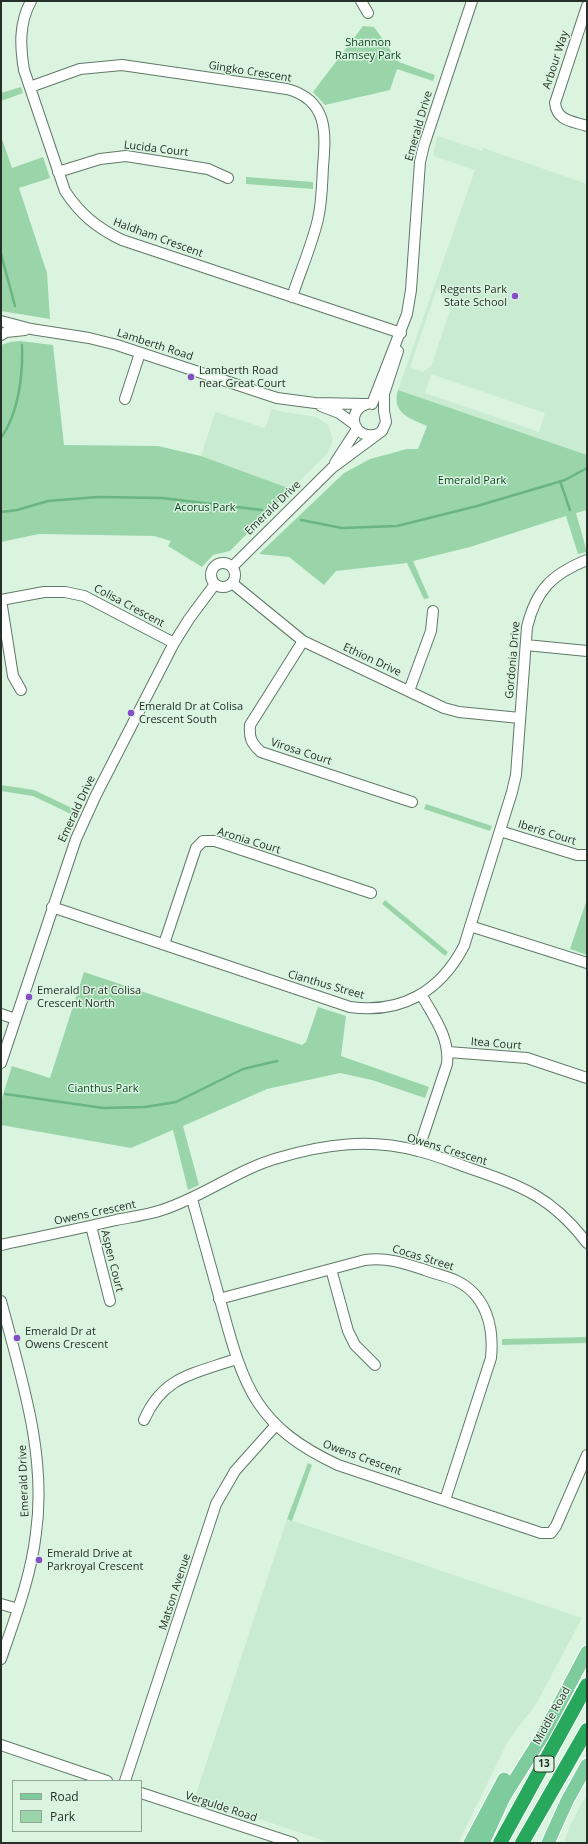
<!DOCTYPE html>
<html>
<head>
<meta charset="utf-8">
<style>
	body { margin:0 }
	#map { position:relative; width:588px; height:1844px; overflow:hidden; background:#daf4e0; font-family:"Open Sans",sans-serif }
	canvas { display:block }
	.frame { position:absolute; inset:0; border:2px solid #263028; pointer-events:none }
	.legend { position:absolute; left:12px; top:1780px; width:130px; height:52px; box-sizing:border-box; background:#daf4e0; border:1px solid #92a696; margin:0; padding:5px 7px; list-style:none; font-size:12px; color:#263028 }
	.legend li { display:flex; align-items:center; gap:8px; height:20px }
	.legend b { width:20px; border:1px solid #92a696 }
</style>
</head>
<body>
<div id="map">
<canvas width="588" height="1844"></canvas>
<div class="frame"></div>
<ul class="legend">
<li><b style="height:5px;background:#7ecb9e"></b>Road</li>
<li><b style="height:11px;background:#9ad5aa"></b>Park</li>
</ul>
</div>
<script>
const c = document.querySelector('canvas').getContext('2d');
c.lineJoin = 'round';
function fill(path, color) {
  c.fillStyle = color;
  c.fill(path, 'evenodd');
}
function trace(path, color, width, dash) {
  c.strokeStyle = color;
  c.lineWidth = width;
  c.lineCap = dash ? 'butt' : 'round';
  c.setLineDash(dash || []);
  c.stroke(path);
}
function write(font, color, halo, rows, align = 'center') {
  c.font = font + ' "Open Sans",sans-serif';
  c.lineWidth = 3;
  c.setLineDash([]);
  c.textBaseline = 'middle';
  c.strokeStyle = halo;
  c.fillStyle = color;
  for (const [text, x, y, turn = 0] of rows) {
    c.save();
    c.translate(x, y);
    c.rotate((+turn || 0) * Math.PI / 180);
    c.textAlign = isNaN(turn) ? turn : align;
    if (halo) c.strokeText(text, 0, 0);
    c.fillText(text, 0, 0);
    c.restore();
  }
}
const built = new Path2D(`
	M 437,136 L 482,151 L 483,148 L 587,184 L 587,455 L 398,390 L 475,170 L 433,156 ZM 437,288 L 449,305 L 450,311 L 431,366 L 423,372 L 410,367 ZM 431,374 L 545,413 L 539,432 L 425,393 Z
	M 272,409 L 284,412 L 316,417 L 328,425 L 333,440 L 327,454 L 291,489 L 201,456 L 215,412 L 265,428 Z
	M 287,1519 L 582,1618 L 536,1704 L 508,1741 L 458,1843 L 331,1843 L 195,1797 Z
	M 587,1794 L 587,1843 L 564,1843 L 571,1824 Z`);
const green = new Path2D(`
	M 363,26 L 374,27 L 399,62 L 435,75 L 433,81 L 397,69 L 390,90 L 325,105 L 313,92 Z
	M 21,87 L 23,93 L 1,101 L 1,93 Z
	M 1,136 L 12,168 L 43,157 L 50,178 L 19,188 L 47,273 L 50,319 L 1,311 Z
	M 246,177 L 313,182 L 313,189 L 246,184 Z
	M 20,341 L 53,345 L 64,445 L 158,446 L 201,456 L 291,489 L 230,551 L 213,555 L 202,567 L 168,546 L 171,541 L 154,536 L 39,534 L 1,542 L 1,345 L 10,342 Z
	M 398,390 L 587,455 L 587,510 L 576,513 L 587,552 L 578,554 L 566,516 L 470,547 L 413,561 L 429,598 L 424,599 L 407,563 L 336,571 L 324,585 L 289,557 L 259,554 L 344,473 L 370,459 L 407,449 L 418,449 L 427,426 C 410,418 391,414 398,390 Z
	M 1,785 L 34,790 L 76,810 L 73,815 L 33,796 L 1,791 Z
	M 426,804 L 492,826 L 490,831 L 424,809 Z
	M 587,899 L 587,955 L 570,949 Z
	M 385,900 L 448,952 L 445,956 L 382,904 Z
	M 84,972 L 302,1045 L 306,1042 L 318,1007 L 346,1016 L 341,1056 L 429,1087 L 425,1098 L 372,1080 L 340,1073 L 267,1089 L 183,1126 L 199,1185 L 188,1190 L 173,1130 L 131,1148 L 1,1125 L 1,1101 L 12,1066 L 50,1078 Z
	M 587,1337 L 587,1343 L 502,1345 L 502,1339 Z
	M 308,1463 L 312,1465 L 292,1521 L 287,1519 Z`);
const stream = new Path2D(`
	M 1,254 L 15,306
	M 1,438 C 19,413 23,374 22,345
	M 560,481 L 570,510
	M 1,512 L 17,510 L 48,501 L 97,497 L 162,498 L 262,510
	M 301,520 L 342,528 L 397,526 L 477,506 L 565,480 L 587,468
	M 5,1094 L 103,1108 L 145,1107 L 176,1102 L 243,1069 L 277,1061`);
const minor = new Path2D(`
	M 31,1 C 19,23 20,46 24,70 L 65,191 C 80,214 97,228 122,240 L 401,333
	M 361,1 L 368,13
	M 587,6 L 555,103 C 557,121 572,121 587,126
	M 30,87 L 80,69 L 122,65 L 287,89 C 328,100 326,132 323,167 C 322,185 322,202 318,219 C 312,245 300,272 292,297
	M 58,172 L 100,159 L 126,156 L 208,169 L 228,178
	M 1,321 L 31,329 L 89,338 L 117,345 L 277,398 L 315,403 L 366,404
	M 1,335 L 6,332 L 25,330
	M 125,399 L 140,353
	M 367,404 C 344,411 354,442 378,434
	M 372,404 L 407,314 L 411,290 L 420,162 L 424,145 L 472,1
	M 321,406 L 339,413 L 354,424
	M 335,463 L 357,429
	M211 575a12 12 0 1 1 24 0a12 12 0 1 1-24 0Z
	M 232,567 L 332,468 L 382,431 L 386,422 L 384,411 L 384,394 L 398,351
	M 232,583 L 303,641 L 444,708 L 459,712 L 520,718
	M 1,600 L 44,592 L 65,592 L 84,596 L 174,643
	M 1,600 L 13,676 L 21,690
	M 303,641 L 250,725 C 249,738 251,743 261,752 L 412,802
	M 526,645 L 587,651
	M 409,691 L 431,631 L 433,611
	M 500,831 L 577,855 L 587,855
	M 52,907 L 350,1007 C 401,1014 440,992 464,946 L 512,792 L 516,775 L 527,627 C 536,590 552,574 587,560
	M 470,926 L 587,963
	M 164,944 L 196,848 L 203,841 L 215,841 L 371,893
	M 1,1014 L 15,1019
	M 448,1052 L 527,1058 L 587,1078
	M 1,1063 L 76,839 L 96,795 L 174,643 L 189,619 L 215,584
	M 418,1151 L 447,1064 C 450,1037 433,1016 421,994
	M 192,1199 C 202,1235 212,1271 222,1307 C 244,1389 257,1427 338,1465 L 541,1533 L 551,1533 L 556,1526 L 587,1455
	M 91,1226 L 110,1301
	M 1,1245 C 39,1237 78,1229 116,1220 C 131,1217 147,1215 162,1210 C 203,1197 238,1169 278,1158 C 325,1144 370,1138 418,1151 C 436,1155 452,1162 469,1168 C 522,1186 552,1197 587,1243
	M 331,1269 L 348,1331 L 355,1345 L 375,1365
	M 219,1299 L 365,1260 C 387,1257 404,1263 425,1270 C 435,1274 447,1276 457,1281 C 487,1296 494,1328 491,1358 L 445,1500
	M 1,1301 C 21,1377 47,1454 36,1533 C 31,1577 15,1618 1,1659
	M 144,1420 C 163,1376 194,1374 236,1359
	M 1,1604 L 18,1609
	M 1,1745 L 107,1781
	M 125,1781 L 216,1504 L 235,1471 L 276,1425
	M 141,1793 L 293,1843`);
const major = new Path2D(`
	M 470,1843 L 504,1779
	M 483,1843 L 504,1797 L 543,1735 L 587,1652
	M 548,1843 L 567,1801 L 587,1765`);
const highway = new Path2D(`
	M 500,1843 L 587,1685
	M 522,1843 L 587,1730`);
const markers = [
	[515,296,4,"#864ec5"],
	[191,377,4,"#864ec5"],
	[131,713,4,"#864ec5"],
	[29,997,4,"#864ec5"],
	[17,1338,4,"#864ec5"],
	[39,1560,4,"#864ec5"]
];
const shields = [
	[544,1764,20]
];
const shieldNames = [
	["13",544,1764]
];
const parkNames = [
	["Shannon",368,43],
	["Ramsey Park",368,56],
	["Emerald Park",472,481],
	["Acorus Park",205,508],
	["Cianthus Park",103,1089]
];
const streetNames = [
	["Arbour Way",556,60,-72],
	["Gingko Crescent",250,72,9],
	["Emerald Drive",419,126,-74],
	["Lucida Court",156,149,7],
	["Haldham Crescent",158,238,20],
	["Lamberth Road",155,345,18],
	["Emerald Drive",273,508,-44],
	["Colisa Crescent",129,606,28],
	["Ethion Drive",372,660,25],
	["Gordonia Drive",513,660,-85],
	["Virosa Court",301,752,18],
	["Emerald Drive",77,809,-65],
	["Iberis Court",547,833,17],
	["Aronia Court",249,841,17],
	["Cianthus Street",326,985,16],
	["Itea Court",496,1044,5],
	["Owens Crescent",447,1150,17],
	["Owens Crescent",95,1213,-12],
	["Cocas Street",423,1258,17],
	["Aspen Court",112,1261,76],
	["Owens Crescent",362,1458,20],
	["Emerald Drive",24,1481,-92],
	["Matson Avenue",175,1592,-72],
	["Middle Road",552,1716,-61],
	["Vergulde Road",221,1807,18]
];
const poiNames = [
	["Regents Park",507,290,"right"],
	["State School",507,303,"right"],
	["Lamberth Road",199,371],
	["near Great Court",199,384],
	["Emerald Dr at Colisa",139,707],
	["Crescent South",139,720],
	["Emerald Dr at Colisa",37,991],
	["Crescent North",37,1004],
	["Emerald Dr at",25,1332],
	["Owens Crescent",25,1345],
	["Emerald Drive at",47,1554],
	["Parkroyal Crescent",47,1567]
];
fill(built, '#c9ebd1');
fill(green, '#9ad5aa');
trace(stream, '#6ab581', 2.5);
trace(minor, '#617967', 12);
trace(major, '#fff', 15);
trace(highway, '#fff', 16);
trace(minor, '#fff', 10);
trace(major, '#7ecb9e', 13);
trace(highway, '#28a85d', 14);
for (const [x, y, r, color] of markers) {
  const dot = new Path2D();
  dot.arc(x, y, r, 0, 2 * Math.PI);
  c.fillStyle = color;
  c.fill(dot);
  trace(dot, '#daf4e0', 1.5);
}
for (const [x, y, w] of shields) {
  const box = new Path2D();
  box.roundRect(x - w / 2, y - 8, w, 16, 3);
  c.fillStyle = '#daf4e0';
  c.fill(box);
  trace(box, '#263028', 1);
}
write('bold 10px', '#263028', null, shieldNames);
write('11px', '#0b4623', '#daf4e0', parkNames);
write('11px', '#263028', '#daf4e0', streetNames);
write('11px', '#263028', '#daf4e0', poiNames, 'left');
</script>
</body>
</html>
